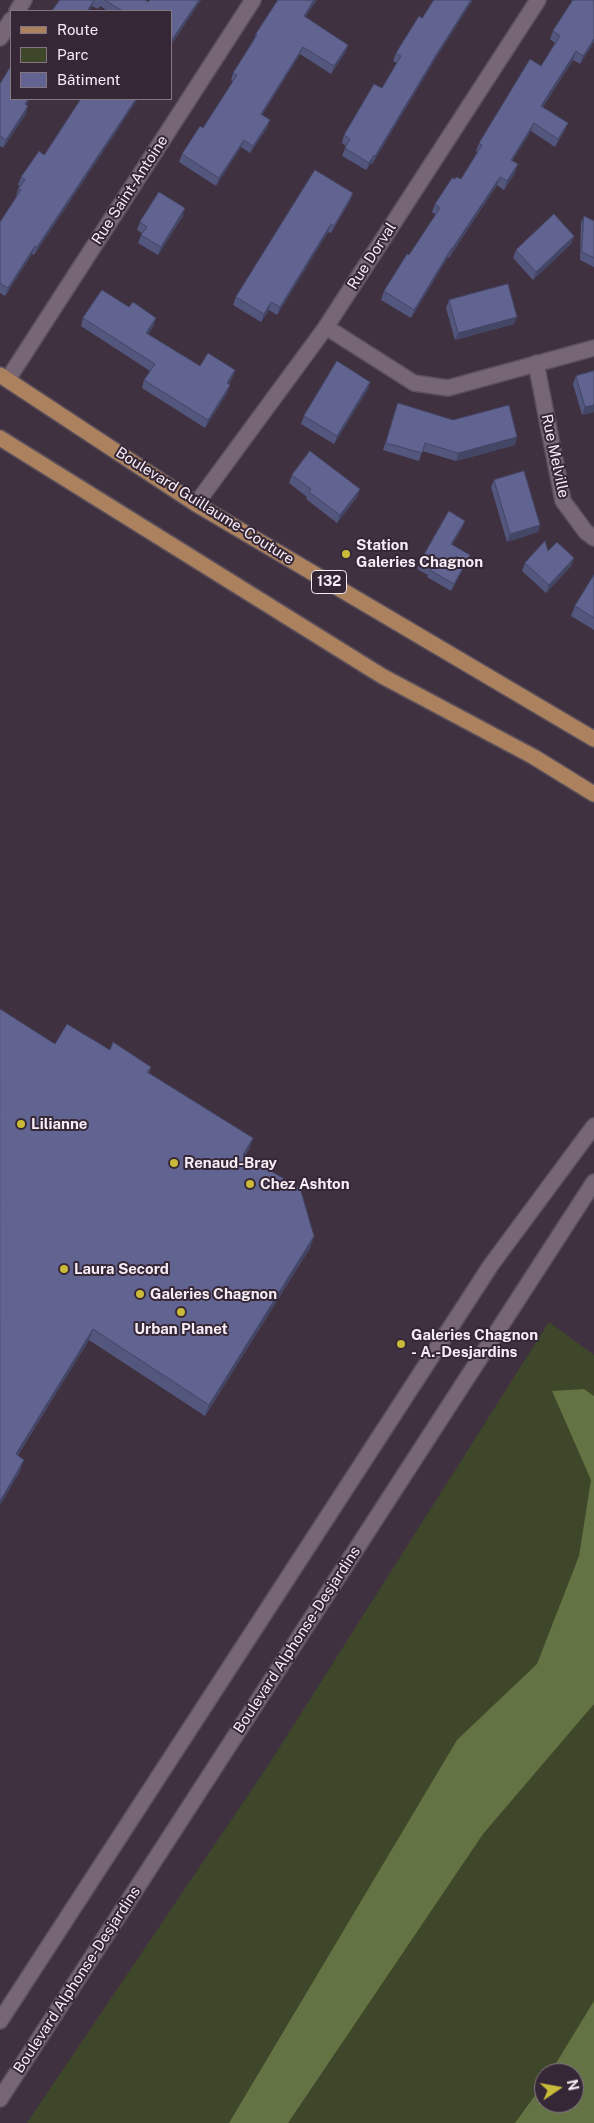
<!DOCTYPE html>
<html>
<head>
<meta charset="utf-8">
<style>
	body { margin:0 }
	#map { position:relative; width:594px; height:2123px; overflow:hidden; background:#403140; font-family:"Public Sans",sans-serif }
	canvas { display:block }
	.legend { position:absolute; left:10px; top:10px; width:162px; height:90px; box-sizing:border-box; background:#352735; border:1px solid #837682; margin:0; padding:6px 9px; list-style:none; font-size:15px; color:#f7edf6 }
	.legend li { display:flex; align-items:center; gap:10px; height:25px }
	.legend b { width:25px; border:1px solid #837682 }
	.north { position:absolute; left:534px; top:2063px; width:50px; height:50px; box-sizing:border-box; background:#352735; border:1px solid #837682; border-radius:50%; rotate:78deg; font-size:14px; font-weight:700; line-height:20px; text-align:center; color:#f7edf6 }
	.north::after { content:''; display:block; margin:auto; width:18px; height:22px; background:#c9ba3a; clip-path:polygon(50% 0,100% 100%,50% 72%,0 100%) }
</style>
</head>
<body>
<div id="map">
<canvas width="594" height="2123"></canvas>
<ul class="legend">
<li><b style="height:6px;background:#ab825d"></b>Route</li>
<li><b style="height:14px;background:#3e4729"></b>Parc</li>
<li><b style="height:14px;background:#616491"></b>Bâtiment</li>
</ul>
<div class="north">N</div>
</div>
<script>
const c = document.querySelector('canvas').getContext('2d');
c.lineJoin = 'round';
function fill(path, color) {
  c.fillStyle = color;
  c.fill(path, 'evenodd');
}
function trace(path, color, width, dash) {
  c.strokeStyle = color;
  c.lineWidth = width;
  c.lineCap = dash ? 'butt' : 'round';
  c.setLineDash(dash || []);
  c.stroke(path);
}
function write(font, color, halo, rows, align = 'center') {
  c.font = font + ' "Public Sans",sans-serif';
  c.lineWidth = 4;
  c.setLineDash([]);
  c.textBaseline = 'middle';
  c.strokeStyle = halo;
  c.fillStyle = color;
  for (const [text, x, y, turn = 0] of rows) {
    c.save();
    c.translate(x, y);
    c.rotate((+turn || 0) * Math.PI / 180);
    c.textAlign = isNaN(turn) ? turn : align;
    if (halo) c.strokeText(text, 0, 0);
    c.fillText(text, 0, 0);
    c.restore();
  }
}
const green = new Path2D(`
	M 549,1322 L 594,1355 L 594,2123 L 27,2123 L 269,1764 ZM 544,2073 L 574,2073 L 574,2103 L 544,2103 Z`);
const forest = new Path2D(`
	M 584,1389 L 594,1396 L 594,1704 L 483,1834 L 288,2123 L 229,2123 L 457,1740 L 537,1664 L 579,1556 L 591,1480 L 552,1391 Z
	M 594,2001 L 594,2123 L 515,2123 L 544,2083 L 544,2103 L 574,2103 L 574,2073 L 550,2073 Z`);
const minor = new Path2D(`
	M 17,11 L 24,0
	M 0,38 L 11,20
	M 326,327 L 414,383 L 448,388 L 594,348
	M 536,363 L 563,501 L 586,532 L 594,538
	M 8,379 L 253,0
	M 196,504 L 326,327 L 538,0`);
const secondary = new Path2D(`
	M 0,2021 L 491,1265 L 594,1126
	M 0,2099 L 594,1182`);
const primary = new Path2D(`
	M 0,375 L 196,504 L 594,739
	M 0,438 L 382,676 L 534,757 L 594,794`);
const wall = new Path2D(`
	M 60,0 L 145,0 L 148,2 L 150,0 L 201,0 L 171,45 L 171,11 L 108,11 L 100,6 L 98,9 L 92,6 L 89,11 L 52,11 Z
	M 317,0 L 305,17 L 348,45 L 345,53 L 331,74 L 300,54 L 262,115 L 267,128 L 250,153 L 241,147 L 216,186 L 179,162 L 182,154 L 203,128 L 233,82 L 231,80 L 233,73 L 253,41 L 256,34 Z
	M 553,31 L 594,42 L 580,64 L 573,60 L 543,107 L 568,123 L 564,132 L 555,147 L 531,131 L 512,161 L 515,173 L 504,190 L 497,185 L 449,258 L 448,257 L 411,318 L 381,300 L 384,291 L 409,255 L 436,215 L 432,212 L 435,204 L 455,179 L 461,179 L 478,153 L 476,151 L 479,143 L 541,66 L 555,43 L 550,39 Z
	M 396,53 L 433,63 L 372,164 L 371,163 L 366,170 L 342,156 L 346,146 L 342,143 L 344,135 L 382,88 L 397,63 L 393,61 Z
	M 0,84 L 26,104 L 26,114 L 3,148 L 0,146 Z
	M 120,126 L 34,255 L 32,254 L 5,296 L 0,293 L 0,222 L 16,197 L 18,189 L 20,186 L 18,185 L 21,177 L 44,155 Z
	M 353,193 L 350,201 L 331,233 L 328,232 L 277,315 L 269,310 L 261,322 L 233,305 L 236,297 Z
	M 183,216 L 158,255 L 138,243 L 142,233 L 137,230 L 140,222 Z
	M 584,216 L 594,221 L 594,267 L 580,260 L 581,223 Z
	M 574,236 L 571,244 L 533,280 L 513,258 L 516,250 Z
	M 449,300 L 514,324 L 455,340 L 446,308 Z
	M 83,318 L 154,325 L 148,334 L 200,366 L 235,370 L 232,378 L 229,384 L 227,393 L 205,428 L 142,388 L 144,380 L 150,371 L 81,326 Z
	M 576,376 L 594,412 L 582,415 L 573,384 Z
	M 370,382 L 368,389 L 334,444 L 301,424 L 304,416 Z
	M 398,403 L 515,445 L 456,461 L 422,451 L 419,461 L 383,450 Z
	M 292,475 L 360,489 L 357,497 L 337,523 L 306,499 L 307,497 L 289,483 Z
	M 494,480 L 540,525 L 538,532 L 507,542 L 491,487 Z
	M 465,521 L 462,528 L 452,545 L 467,562 L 451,591 L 427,577 L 428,575 L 417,569 L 420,562 Z
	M 548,551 L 574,558 L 571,566 L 546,593 L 522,571 L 525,563 Z
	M 594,575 L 594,630 L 571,616 L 575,606 Z
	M 0,1009 L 55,1044 L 110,1050 L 151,1067 L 149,1073 L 253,1138 L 249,1149 L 245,1156 L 314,1236 L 310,1248 L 205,1416 L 89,1340 L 18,1455 L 20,1471 L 0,1505 Z`);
const shadedWall = new Path2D(`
	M 94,0 L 92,6 L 89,11 L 87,11 Z
	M 199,0 L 201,0 L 171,45 L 171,41 Z
	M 314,0 L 317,0 L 301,24 L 304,16 Z
	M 471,0 L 473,0 L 433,63 L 372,164 L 375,156 L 436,55 Z
	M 594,39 L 594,42 L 580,64 L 583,56 Z
	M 348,45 L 345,53 L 331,74 L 334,66 Z
	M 303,47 L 300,54 L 258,122 L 261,114 Z
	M 576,51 L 573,60 L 538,114 L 541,106 Z
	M 28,99 L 30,99 L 22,111 L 25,104 Z
	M 136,99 L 138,99 L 34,255 L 37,247 Z
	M 28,106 L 26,114 L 3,148 L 6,140 Z
	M 270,120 L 267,128 L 250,153 L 253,146 Z
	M 534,123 L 531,131 L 507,168 L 511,160 Z
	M 568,123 L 564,132 L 555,147 L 558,139 Z
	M 244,140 L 241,147 L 216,186 L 219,178 Z
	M 374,155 L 371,163 L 366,170 L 369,163 Z
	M 518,164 L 515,173 L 504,190 L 507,181 Z
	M 500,177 L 497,185 L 449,258 L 452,249 Z
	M 353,193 L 350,201 L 331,233 L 334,226 Z
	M 185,208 L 183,216 L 158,255 L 161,247 Z
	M 331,224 L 328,232 L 277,315 L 280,307 Z
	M 574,236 L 571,244 L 533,280 L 536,272 Z
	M 35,246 L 32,254 L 5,296 L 8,288 Z
	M 451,249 L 448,257 L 411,318 L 414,310 Z
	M 271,302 L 269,310 L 261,322 L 264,314 Z
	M 517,317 L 514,324 L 455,340 L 458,333 Z
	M 156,318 L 154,325 L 144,341 L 146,333 Z
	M 235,370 L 232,378 L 225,391 L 227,383 Z
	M 370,382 L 368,389 L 334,444 L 337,436 Z
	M 230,385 L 227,393 L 205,428 L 208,420 Z
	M 594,405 L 594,412 L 582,415 L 585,407 Z
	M 517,437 L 515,445 L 456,461 L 458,453 Z
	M 360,489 L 357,497 L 337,523 L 340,515 Z
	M 465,521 L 462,528 L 448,551 L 451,544 Z
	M 540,525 L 538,532 L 507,542 L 510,534 Z
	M 470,555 L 467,562 L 451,591 L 454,584 Z
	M 574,558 L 571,566 L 546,593 L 549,585 Z
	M 253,1138 L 249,1149 L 238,1166 L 243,1155 Z
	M 314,1236 L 310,1248 L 205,1416 L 209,1405 Z
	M 93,1329 L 89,1340 L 11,1465 L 16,1454 Z
	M 24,1460 L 20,1471 L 0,1505 L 0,1501 Z`);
const building = new Path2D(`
	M 60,0 L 94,0 L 87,11 L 52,11 Z
	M 105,0 L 145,0 L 148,2 L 150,0 L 199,0 L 171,41 L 171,11 L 123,11 Z
	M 278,0 L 314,0 L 304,16 L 348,45 L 334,66 L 303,47 L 261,114 L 270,120 L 253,146 L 244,140 L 219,178 L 182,154 L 200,126 L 203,128 L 237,75 L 233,73 L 257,35 L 256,34 Z
	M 434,0 L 471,0 L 436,55 L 375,156 L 374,155 L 369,163 L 345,148 L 350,139 L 344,135 L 374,84 L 382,88 L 401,56 L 396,53 L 419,16 L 422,18 Z
	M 573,0 L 594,0 L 594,39 L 583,56 L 576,51 L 541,106 L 568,123 L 558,139 L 534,123 L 511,160 L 518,164 L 507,181 L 500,177 L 452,249 L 451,249 L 414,310 L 384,291 L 407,254 L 409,255 L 440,208 L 435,204 L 452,178 L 455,179 L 456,177 L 461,179 L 482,145 L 479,143 L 530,59 L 541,66 L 560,36 L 553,31 Z
	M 11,66 L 11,99 L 28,99 L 25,104 L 28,106 L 6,140 L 0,136 L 0,84 Z
	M 81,99 L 136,99 L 37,247 L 35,246 L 8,288 L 0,283 L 0,222 L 21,190 L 18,189 L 25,180 L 21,177 L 39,151 L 44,155 Z
	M 315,170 L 353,193 L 334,226 L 331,224 L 280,307 L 271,302 L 264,314 L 236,297 Z
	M 159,192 L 185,208 L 161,247 L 141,235 L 147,227 L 140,222 Z
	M 554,214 L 574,236 L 536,272 L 516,250 Z
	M 584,216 L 594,221 L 594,258 L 582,252 Z
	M 508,284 L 517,317 L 458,333 L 449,300 Z
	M 102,290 L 129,307 L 133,302 L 156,318 L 146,333 L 200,366 L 208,353 L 235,370 L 227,383 L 230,385 L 208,420 L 144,380 L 155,364 L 83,318 Z
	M 337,361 L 370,382 L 337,436 L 304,416 Z
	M 594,371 L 594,405 L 585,407 L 576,376 Z
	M 398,403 L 453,420 L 509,405 L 517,437 L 458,453 L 425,443 L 422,453 L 386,443 Z
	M 310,451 L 360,489 L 340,515 L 309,492 L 311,489 L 292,475 Z
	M 524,471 L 540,525 L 510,534 L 494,480 Z
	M 449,511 L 465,521 L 451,544 L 470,555 L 454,584 L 430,570 L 431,568 L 420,562 Z
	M 545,541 L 548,551 L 557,542 L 574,558 L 549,585 L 525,563 Z
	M 594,575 L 594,618 L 575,606 Z
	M 0,1009 L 55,1044 L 67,1024 L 110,1050 L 113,1042 L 151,1067 L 147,1072 L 253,1138 L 243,1155 L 300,1188 L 314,1236 L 209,1405 L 93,1329 L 16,1454 L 24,1460 L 0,1501 Z`);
const markers = [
	[346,554,5,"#c9ba3a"],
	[21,1124,5,"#c9ba3a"],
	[174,1163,5,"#c9ba3a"],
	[250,1184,5,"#c9ba3a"],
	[64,1269,5,"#c9ba3a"],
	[140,1294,5,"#c9ba3a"],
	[181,1312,5,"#c9ba3a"],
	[401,1344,5,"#c9ba3a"]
];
const shields = [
	[329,582,35]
];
const shieldNames = [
	["132",329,582]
];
const streetNames = [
	["Rue Saint-Antoine",130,190,-57],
	["Rue Dorval",372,256,-57],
	["Rue Melville",555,456,78],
	["Boulevard Guillaume-Couture",205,506,32],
	["Boulevard Alphonse-Desjardins",297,1640,-57],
	["Boulevard Alphonse-Desjardins",77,1980,-57]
];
const poiNames = [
	["Station",356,545],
	["Galeries Chagnon",356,562],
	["Lilianne",31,1124],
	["Renaud-Bray",184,1163],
	["Chez Ashton",260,1184],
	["Laura Secord",74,1269],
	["Galeries Chagnon",150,1294],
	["Urban Planet",181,1329,"center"],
	["Galeries Chagnon",411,1335],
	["- A.-Desjardins",411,1352]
];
fill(green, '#3e4729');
fill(forest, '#647343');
trace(minor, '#5c505c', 18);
trace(secondary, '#5c505c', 18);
trace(primary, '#5c505c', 18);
trace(minor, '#776676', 15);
trace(secondary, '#776676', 15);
trace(primary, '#ab825d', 15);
fill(wall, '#53567d');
fill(shadedWall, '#444666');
fill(building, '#616491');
trace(building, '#444666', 1);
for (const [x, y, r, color] of markers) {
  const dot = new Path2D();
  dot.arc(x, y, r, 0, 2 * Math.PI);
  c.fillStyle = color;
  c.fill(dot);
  trace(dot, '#352735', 2);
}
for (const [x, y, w] of shields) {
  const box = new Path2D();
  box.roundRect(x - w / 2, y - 11.5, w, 23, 4);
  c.fillStyle = '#352735';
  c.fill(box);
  trace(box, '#f7edf6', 1);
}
write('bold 14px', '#f7edf6', null, shieldNames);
write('15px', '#f7edf6', '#352735', streetNames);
write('bold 15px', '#f7edf6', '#352735', poiNames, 'left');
</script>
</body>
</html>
